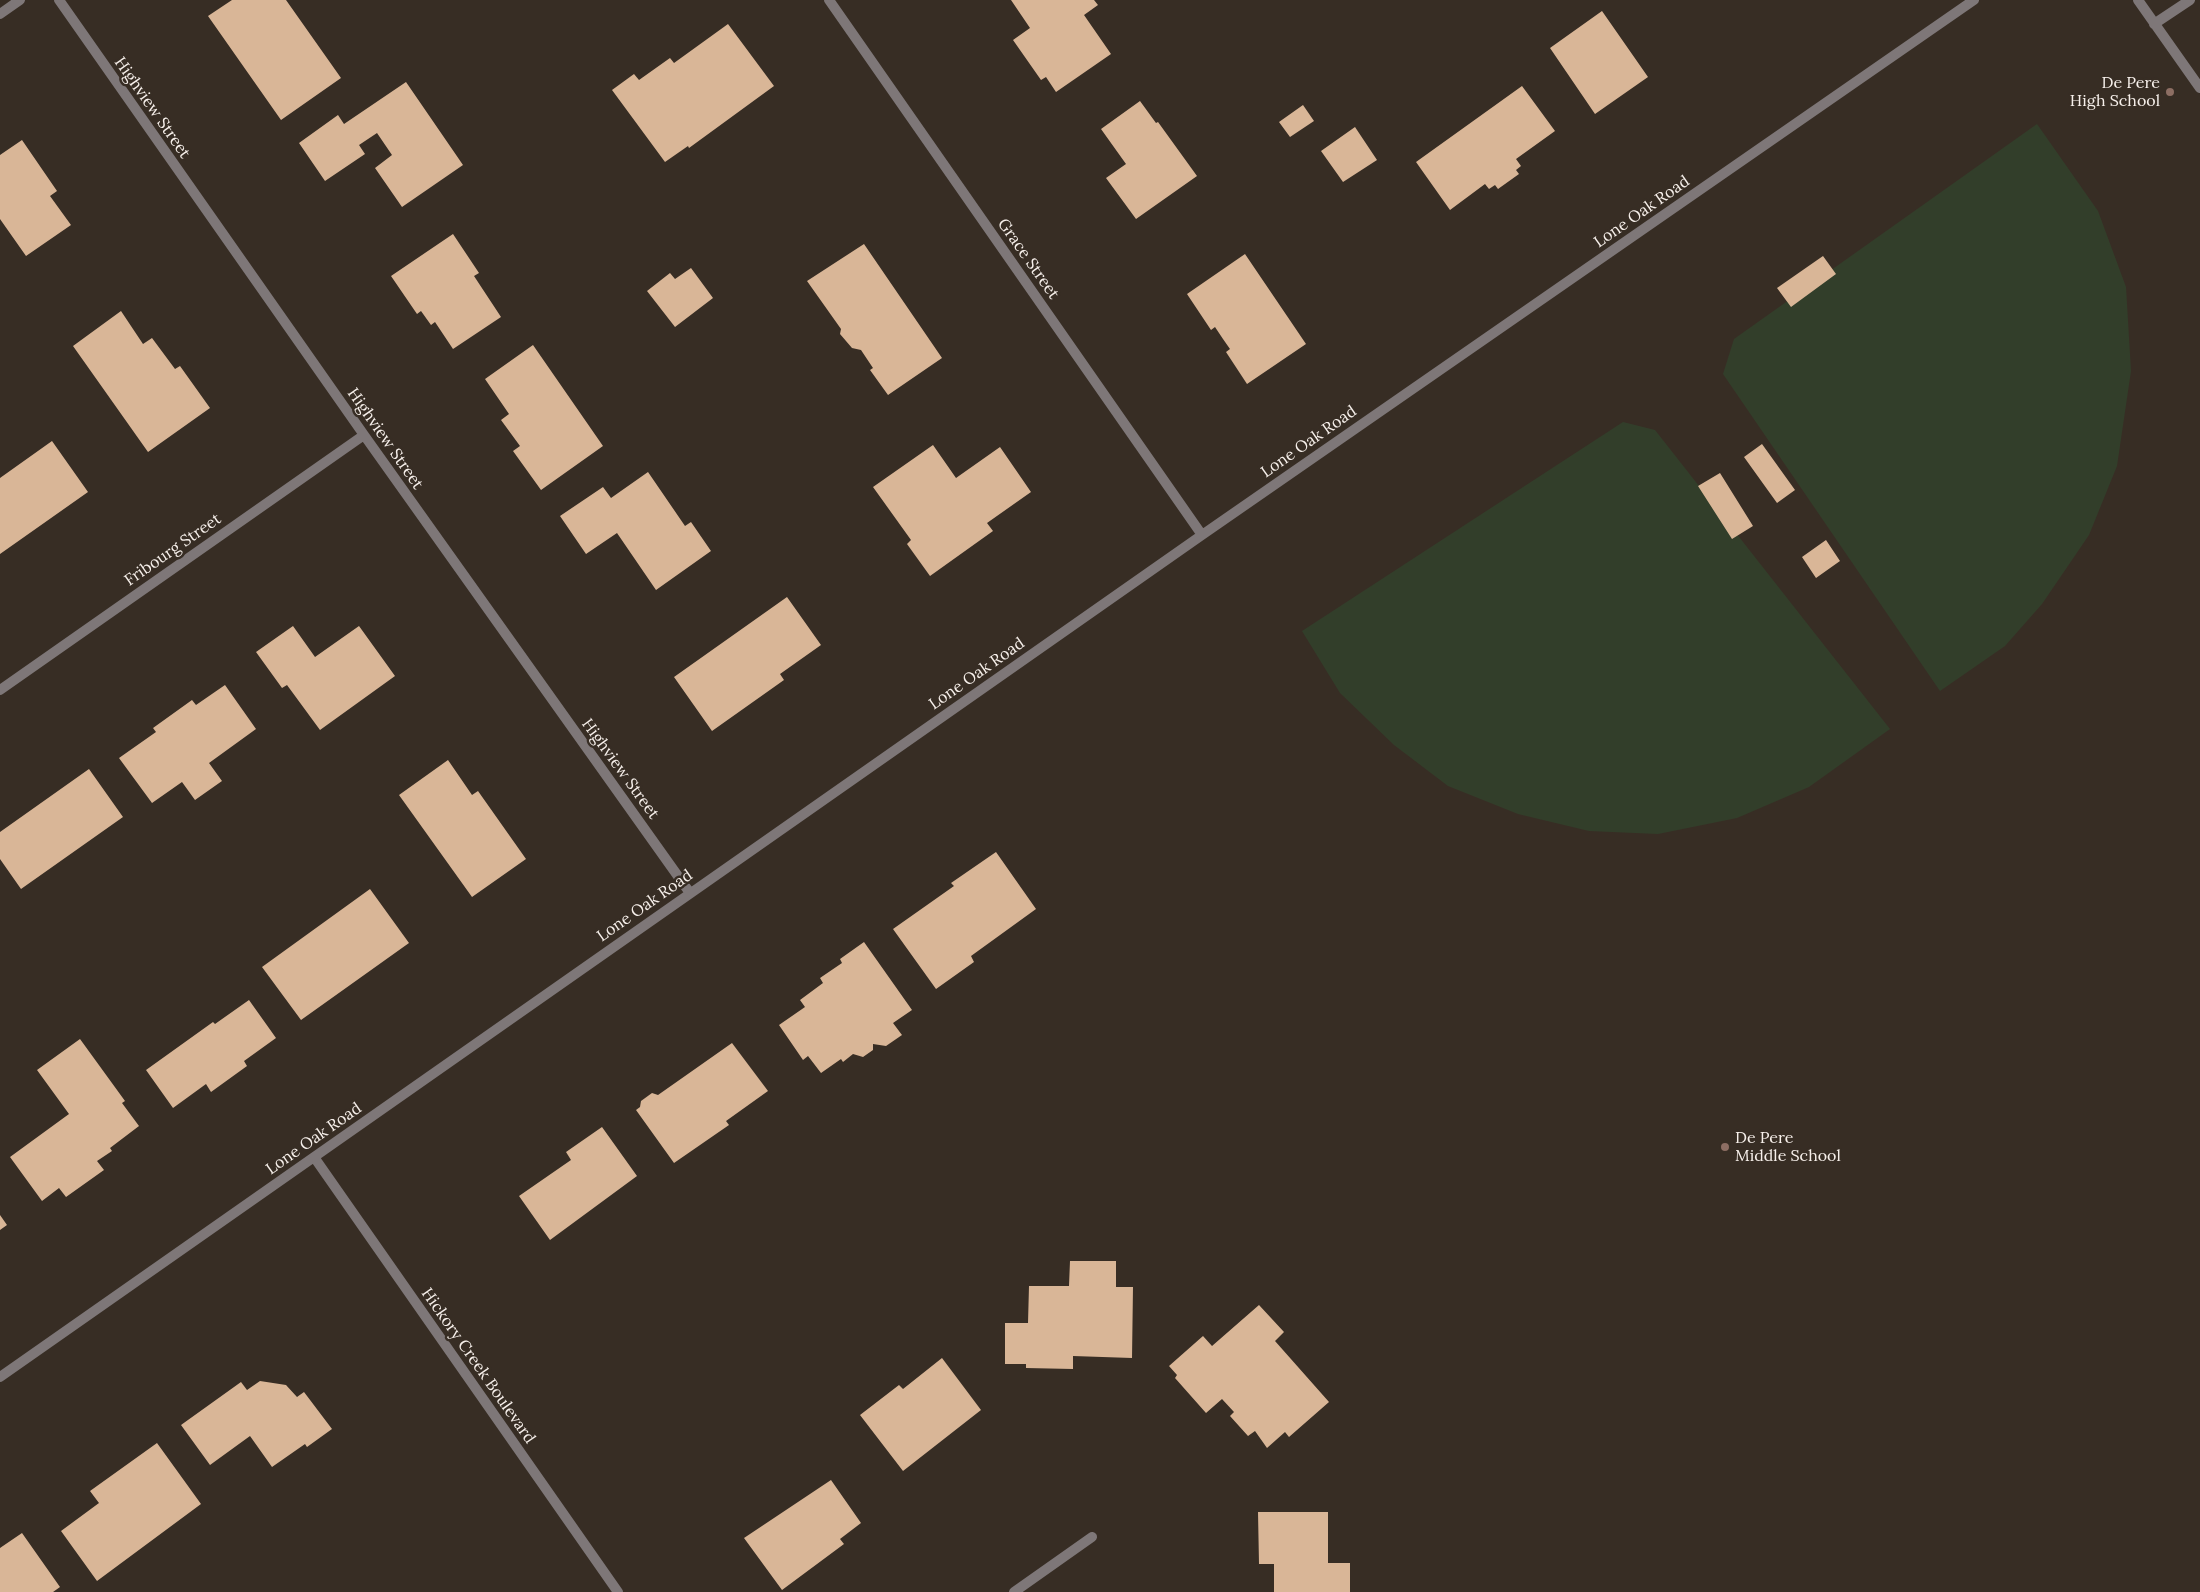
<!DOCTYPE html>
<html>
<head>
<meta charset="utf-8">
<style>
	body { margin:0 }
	canvas { display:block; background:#372d24 }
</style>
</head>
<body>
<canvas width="2200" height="1592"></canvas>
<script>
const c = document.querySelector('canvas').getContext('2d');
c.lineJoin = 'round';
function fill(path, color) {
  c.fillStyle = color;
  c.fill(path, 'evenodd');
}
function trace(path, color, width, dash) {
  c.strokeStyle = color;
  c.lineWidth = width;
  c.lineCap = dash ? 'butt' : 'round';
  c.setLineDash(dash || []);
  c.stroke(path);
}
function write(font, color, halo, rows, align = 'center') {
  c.font = font + ' Lora,serif';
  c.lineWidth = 5;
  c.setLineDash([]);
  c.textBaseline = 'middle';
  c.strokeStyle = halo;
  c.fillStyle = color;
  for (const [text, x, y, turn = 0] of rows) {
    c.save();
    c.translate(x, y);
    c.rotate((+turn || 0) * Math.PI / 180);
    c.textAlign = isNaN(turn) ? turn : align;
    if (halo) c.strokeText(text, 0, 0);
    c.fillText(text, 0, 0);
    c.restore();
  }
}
const green = new Path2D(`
	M 2037,124 L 2098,211 L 2126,287 L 2131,371 L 2117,466 L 2089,535 L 2042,604 L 2005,646 L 1940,691 L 1723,374 L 1734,339 Z
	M 1623,422 L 1655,430 L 1890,729 L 1809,787 L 1737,818 L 1658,834 L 1589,831 L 1518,814 L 1448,786 L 1394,745 L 1340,693 L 1302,631 Z`);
const building = new Path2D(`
	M 232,0 L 286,0 L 341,78 L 281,120 L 208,16 Z
	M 1011,0 L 1094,0 L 1098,5 L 1084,15 L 1111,54 L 1056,92 L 1046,77 L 1041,80 L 1013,40 L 1030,28 Z
	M 1602,11 L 1648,77 L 1595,114 L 1550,48 Z
	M 728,24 L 774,86 L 689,148 L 688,146 L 665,162 L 612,90 L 634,74 L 639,80 L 670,58 L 674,63 Z
	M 406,82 L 463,165 L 402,207 L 375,168 L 392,155 L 377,133 L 359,145 L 365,154 L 325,181 L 299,143 L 338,115 L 344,124 Z
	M 1522,86 L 1555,131 L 1516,159 L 1521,166 L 1516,170 L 1519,174 L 1498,189 L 1495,185 L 1489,189 L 1485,184 L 1450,210 L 1416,162 Z
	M 1140,101 L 1156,123 L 1158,122 L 1197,176 L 1136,219 L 1106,178 L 1126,164 L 1101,129 Z
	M 1303,105 L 1314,121 L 1290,137 L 1279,122 Z
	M 1355,127 L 1377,160 L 1343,182 L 1321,151 Z
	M 22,140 L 57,191 L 50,196 L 71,225 L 26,256 L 0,219 L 0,155 Z
	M 453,234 L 479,273 L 474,276 L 501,317 L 453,349 L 435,322 L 431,325 L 421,311 L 417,314 L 391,276 Z
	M 864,244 L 942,358 L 888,395 L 870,370 L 873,368 L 861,350 L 852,348 L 840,334 L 841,329 L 807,281 Z
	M 1245,254 L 1306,344 L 1247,384 L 1226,352 L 1230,349 L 1223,339 L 1215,327 L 1211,330 L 1187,294 Z
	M 1823,256 L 1836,274 L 1791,307 L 1777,288 Z
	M 691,268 L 713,298 L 675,327 L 647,291 L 670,273 L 675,279 Z
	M 121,311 L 143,344 L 152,338 L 175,369 L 180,366 L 210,408 L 148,452 L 73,346 Z
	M 533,345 L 603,446 L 541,490 L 513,451 L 520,446 L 501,420 L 509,414 L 485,379 Z
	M 52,441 L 88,492 L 0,554 L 0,478 Z
	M 1762,444 L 1795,490 L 1777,503 L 1744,457 Z
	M 933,445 L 956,478 L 1000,447 L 1031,492 L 987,523 L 993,531 L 930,576 L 907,544 L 911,540 L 873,487 Z
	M 648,472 L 685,526 L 691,522 L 711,551 L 656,590 L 617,533 L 586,554 L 560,516 L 603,487 L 611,498 Z
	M 1720,473 L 1753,526 L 1732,539 L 1698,486 Z
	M 1826,540 L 1840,561 L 1816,578 L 1802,557 Z
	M 787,597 L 821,645 L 780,674 L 784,680 L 712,731 L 674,677 Z
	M 293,626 L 315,657 L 359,626 L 395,676 L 320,730 L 287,685 L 282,688 L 256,652 Z
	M 225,685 L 256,729 L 209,763 L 222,781 L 195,800 L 182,782 L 152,803 L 119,758 L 156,732 L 153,728 L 192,700 L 196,705 Z
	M 448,760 L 472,795 L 478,791 L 526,859 L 472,897 L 399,795 Z
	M 89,769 L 123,817 L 21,889 L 0,859 L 0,832 Z
	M 996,852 L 1036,909 L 971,956 L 974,962 L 936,989 L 893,929 L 954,886 L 951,883 Z
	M 370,889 L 409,943 L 301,1020 L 262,967 Z
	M 864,942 L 912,1010 L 893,1023 L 902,1035 L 886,1046 L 873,1044 L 873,1050 L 863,1057 L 853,1054 L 843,1062 L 841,1059 L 821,1073 L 808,1056 L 803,1060 L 779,1025 L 805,1007 L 800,1000 L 823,983 L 820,978 L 842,963 L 840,959 Z
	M 249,1000 L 276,1038 L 244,1061 L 247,1066 L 211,1092 L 206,1084 L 173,1108 L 146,1070 L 213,1022 L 215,1024 Z
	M 80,1039 L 125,1101 L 122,1103 L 139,1126 L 110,1148 L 112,1151 L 97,1161 L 104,1170 L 66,1197 L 59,1188 L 42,1201 L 10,1157 L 69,1114 L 37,1070 Z
	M 732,1043 L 768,1091 L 726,1121 L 729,1125 L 674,1163 L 636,1110 L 640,1107 L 641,1101 L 652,1093 L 658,1095 Z
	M 602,1127 L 637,1176 L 550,1240 L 519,1196 L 571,1160 L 566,1152 Z
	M 0,1215 L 7,1225 L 0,1230 Z
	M 1070,1261 L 1116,1261 L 1116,1287 L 1133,1287 L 1132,1358 L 1073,1356 L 1073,1369 L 1026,1368 L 1026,1364 L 1005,1364 L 1005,1323 L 1028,1323 L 1029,1286 L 1069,1286 Z
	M 1259,1305 L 1284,1332 L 1275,1341 L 1329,1402 L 1289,1437 L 1285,1432 L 1267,1448 L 1255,1431 L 1248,1436 L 1230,1416 L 1234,1412 L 1222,1399 L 1206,1413 L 1175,1378 L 1177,1375 L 1169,1366 L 1203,1336 L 1212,1346 Z
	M 942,1358 L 981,1410 L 903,1471 L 860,1415 L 899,1385 L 903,1389 Z
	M 260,1381 L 286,1385 L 297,1397 L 304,1392 L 332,1429 L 307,1447 L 305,1444 L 272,1467 L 250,1436 L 210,1465 L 181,1425 L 241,1382 L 247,1390 Z
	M 157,1443 L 201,1504 L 97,1581 L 61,1531 L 99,1503 L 90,1491 Z
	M 831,1480 L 861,1523 L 840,1539 L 844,1544 L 782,1590 L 744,1538 Z
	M 1258,1512 L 1328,1512 L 1328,1563 L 1350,1563 L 1350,1592 L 1274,1592 L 1274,1564 L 1259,1564 Z
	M 22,1533 L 60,1587 L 53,1592 L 0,1592 L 0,1548 Z`);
const service = new Path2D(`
	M 2138,0 L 2200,88
	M 2154,24 L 2190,0`);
const minor = new Path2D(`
	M 59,0 L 364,435 L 690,893
	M 829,0 L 1202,535
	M 0,14 L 20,0
	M 0,690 L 364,435
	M 314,1157 L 618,1592
	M 0,1377 L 1202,535 L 1974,0
	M 1014,1592 L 1092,1537`);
const markers = [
	[2170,92,5,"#8d6e63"],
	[1725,1147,5,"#8d6e63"]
];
const poiNames = [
	["De Pere",2160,83],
	["High School",2160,101],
	["De Pere",1735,1138,"left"],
	["Middle School",1735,1156,"left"]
];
const streetNames = [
	["Highview Street",152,108,55],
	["Lone Oak Road",1642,212,-35],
	["Grace Street",1028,259,55],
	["Highview Street",385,439,55],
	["Lone Oak Road",1309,442,-35],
	["Fribourg Street",173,550,-35],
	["Lone Oak Road",977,674,-35],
	["Highview Street",620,769,54],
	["Lone Oak Road",645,906,-35],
	["Lone Oak Road",314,1139,-35],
	["Hickory Creek Boulevard",478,1366,55]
];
fill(green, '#323e2a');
fill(building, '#d9b697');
trace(service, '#7e7778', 10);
trace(minor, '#7e7778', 10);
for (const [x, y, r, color] of markers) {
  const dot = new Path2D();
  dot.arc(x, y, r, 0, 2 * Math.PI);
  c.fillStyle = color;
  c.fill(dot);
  trace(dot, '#372d24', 2);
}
write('16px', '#f7f0eb', '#372d24', poiNames, 'right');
write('16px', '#f7f0eb', '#372d24', streetNames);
</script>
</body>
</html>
